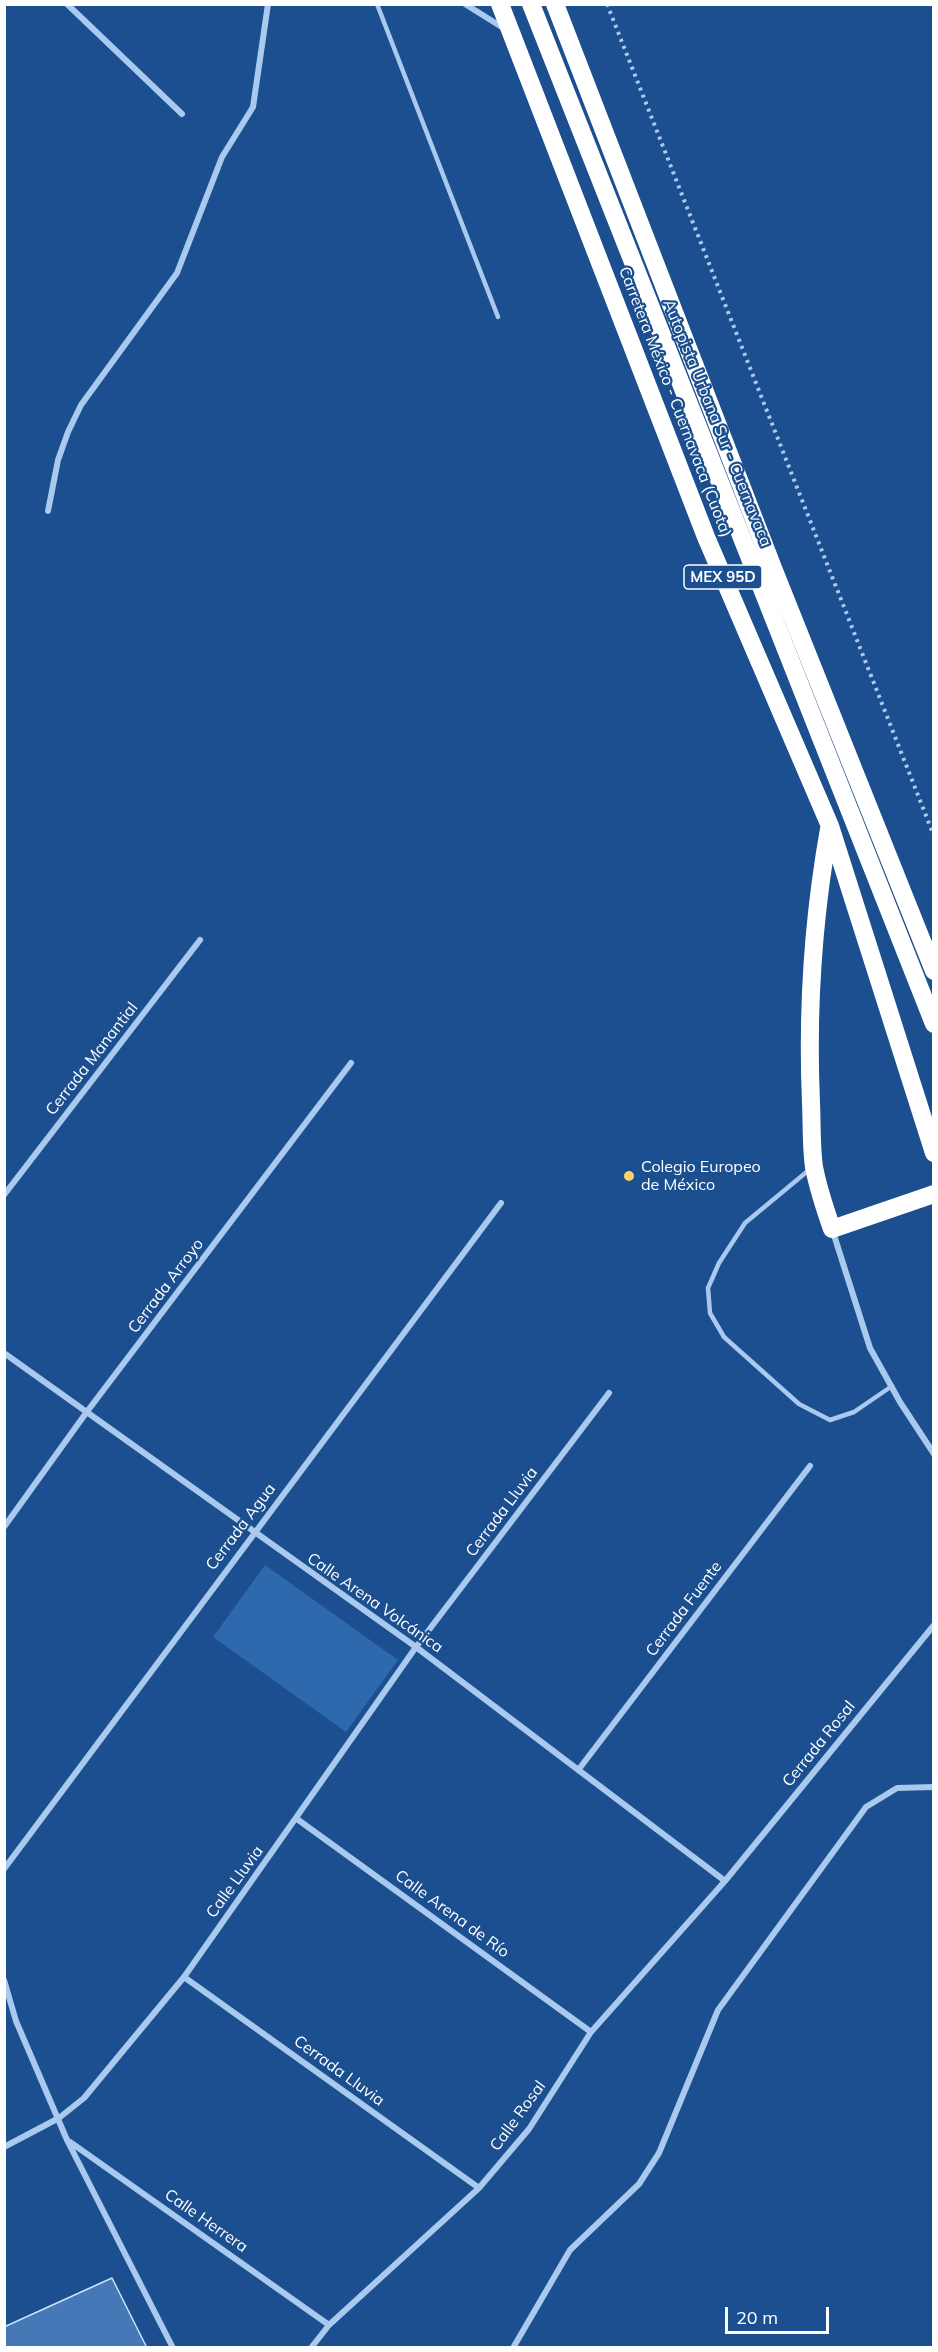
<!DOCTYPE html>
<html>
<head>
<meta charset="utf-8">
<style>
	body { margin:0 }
	#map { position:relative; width:938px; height:2352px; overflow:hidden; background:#1b4f8f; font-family:Mulish,sans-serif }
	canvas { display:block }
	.frame { position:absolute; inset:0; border:6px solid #fff; pointer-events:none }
	.scale { position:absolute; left:725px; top:2307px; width:104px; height:27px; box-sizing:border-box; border:3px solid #fff; border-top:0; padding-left:8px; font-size:18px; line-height:21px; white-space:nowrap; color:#fff; -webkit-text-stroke:4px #1b4f8f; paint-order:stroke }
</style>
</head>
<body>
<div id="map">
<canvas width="938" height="2352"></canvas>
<div class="frame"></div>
<div class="scale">20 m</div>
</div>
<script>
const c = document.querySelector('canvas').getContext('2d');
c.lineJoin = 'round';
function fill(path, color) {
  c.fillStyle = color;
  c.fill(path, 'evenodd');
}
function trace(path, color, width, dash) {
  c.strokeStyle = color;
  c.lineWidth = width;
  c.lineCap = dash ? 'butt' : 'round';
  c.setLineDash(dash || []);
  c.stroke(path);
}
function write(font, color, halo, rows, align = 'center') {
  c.font = font + ' Mulish,sans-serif';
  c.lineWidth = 4.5;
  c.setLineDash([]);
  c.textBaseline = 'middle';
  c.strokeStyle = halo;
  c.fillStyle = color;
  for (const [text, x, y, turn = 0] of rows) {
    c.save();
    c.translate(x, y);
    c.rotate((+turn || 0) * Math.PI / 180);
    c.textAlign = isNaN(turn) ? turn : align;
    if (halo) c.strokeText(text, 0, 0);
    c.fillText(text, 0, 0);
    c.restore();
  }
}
const green = new Path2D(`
	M 265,1565 L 398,1660 L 346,1732 L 213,1637 Z`);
const building = new Path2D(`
	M 112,2278 L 147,2348 L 4,2348 L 4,2327 Z`);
const path = new Path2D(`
	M 607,4 L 934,836`);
const service = new Path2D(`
	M 377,4 L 498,317
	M 809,1170 L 745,1223 L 719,1263 L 708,1288 L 710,1313 L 724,1337 L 799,1404 L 830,1420 L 854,1412 L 892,1386`);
const minor = new Path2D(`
	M 67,4 L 182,114
	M 465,4 L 505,29
	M 48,511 L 58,460 L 68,432 L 81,405 L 177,273 L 222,157 L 253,107 L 268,4
	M 4,1195 L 200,940
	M 833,1232 L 870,1348 L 900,1402 L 934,1454
	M 4,1353 L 416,1647 L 725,1881
	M 4,1527 L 86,1413 L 351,1063
	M 579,1769 L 810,1466
	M 297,1819 L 591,2032
	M 4,1869 L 501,1203
	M 184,1977 L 479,2188
	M 4,1980 L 16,2021 L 67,2140 L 173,2348
	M 70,2142 L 329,2325
	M 4,2147 L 59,2118 L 84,2098 L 184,1977 L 416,1647 L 609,1393
	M 311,2348 L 329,2325 L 479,2188 L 529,2129 L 591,2032 L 725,1881 L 934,1625
	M 513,2348 L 570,2250 L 639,2184 L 659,2153 L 718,2010 L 866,1807 L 897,1788 L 934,1787`);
const motorway = new Path2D(`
	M 500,4 L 706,537 L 830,826 L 934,1153
	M 531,4 L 934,1024
	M 555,4 L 773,568 L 934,971
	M 829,829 C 813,919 807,1011 811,1103 C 812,1124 811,1146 814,1167 C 818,1188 825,1209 832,1229 L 934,1194`);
const markers = [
	[629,1176,6,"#ffd166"]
];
const shields = [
	[723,577,78]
];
const shieldNames = [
	["MEX 95D",723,577]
];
const streetNames = [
	["Carretera México - Cuernavaca (Cuota)",675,402,69],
	["Autopista Urbana Sur - Cuernavaca",717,423,68],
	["Cerrada Manantial",92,1059,-52],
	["Cerrada Arroyo",166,1286,-53],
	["Cerrada Lluvia",502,1512,-53],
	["Cerrada Agua",241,1527,-53],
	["Calle Arena Volcánica",375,1603,35],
	["Cerrada Fuente",684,1609,-53],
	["Cerrada Rosal",819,1744,-51],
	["Calle Lluvia",235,1882,-54],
	["Calle Arena de Río",452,1914,36],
	["Cerrada Lluvia",339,2071,36],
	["Calle Rosal",518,2116,-54],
	["Calle Herrera",206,2221,35]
];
const poiNames = [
	["Colegio Europeo",641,1167],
	["de México",641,1185]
];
fill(green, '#2e69ad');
fill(building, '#4478b7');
trace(building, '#cfe3fa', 1.5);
trace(path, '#a9c9ee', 4, [3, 4.5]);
trace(service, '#a9c9ee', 4.5);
trace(minor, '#a9c9ee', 6);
trace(motorway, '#fff', 18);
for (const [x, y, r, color] of markers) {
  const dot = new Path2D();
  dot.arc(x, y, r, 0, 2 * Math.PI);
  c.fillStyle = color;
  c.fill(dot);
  trace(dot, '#1b4f8f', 2);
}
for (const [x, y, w] of shields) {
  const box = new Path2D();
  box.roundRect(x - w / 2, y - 12, w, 24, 4.5);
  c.fillStyle = '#1b4f8f';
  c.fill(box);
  trace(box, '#fff', 1.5);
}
write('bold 15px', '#fff', null, shieldNames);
write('16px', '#fff', '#1b4f8f', streetNames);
write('16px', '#fff', '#1b4f8f', poiNames, 'left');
</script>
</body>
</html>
